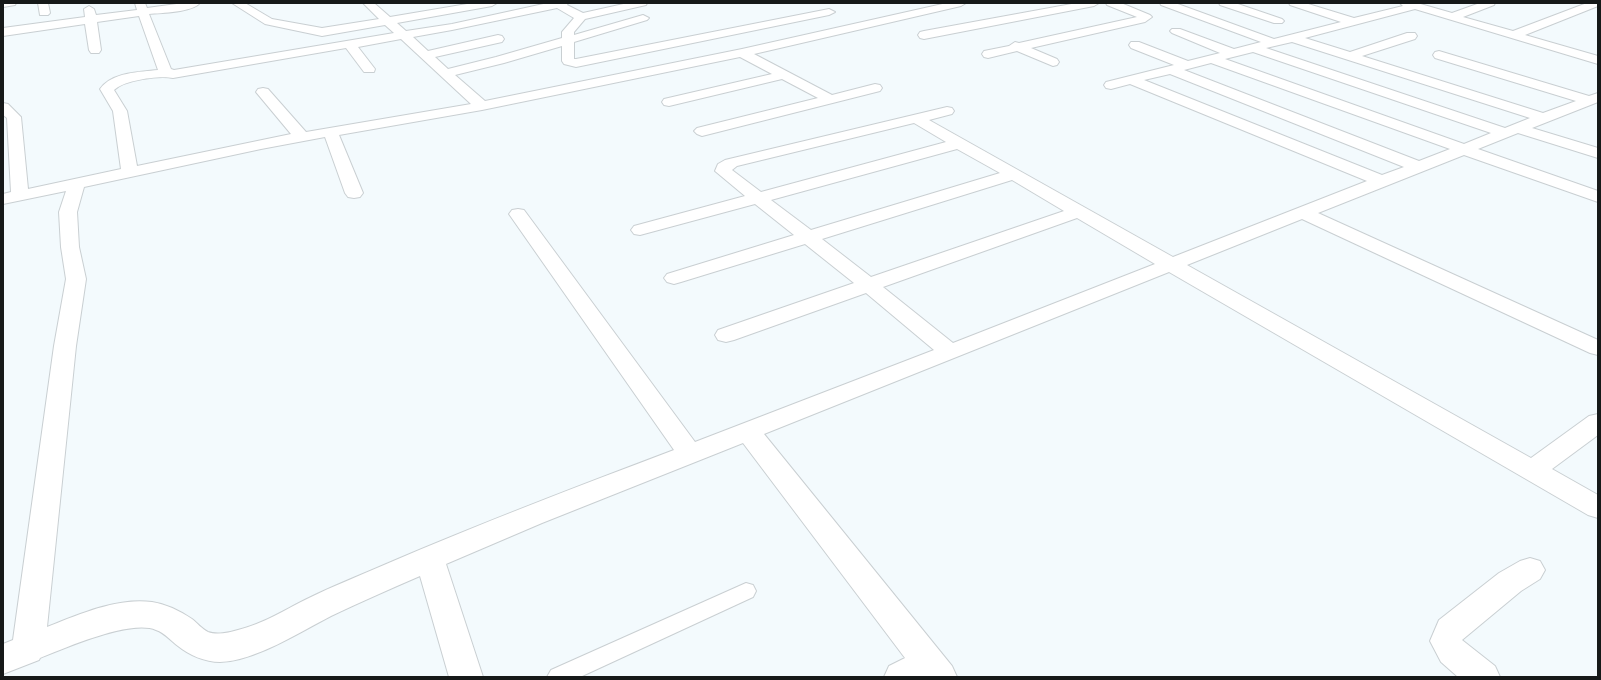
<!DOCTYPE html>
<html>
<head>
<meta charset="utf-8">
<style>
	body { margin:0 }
	#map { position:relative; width:1601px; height:680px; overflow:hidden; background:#f3fafd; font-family:Literata,serif }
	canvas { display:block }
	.frame { position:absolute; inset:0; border:4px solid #161919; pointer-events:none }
</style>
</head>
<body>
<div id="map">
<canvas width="1601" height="680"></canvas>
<div class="frame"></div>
</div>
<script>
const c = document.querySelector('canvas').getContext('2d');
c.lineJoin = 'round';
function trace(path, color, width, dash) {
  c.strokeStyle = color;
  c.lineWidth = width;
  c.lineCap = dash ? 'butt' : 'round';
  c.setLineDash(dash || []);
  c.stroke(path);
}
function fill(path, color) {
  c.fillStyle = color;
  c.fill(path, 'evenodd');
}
const service = new Path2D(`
	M 746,583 L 753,585 L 756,591 L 753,597 L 580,677 L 547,677 L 551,670 Z`);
const minor = new Path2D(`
	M 3,3 L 16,3 L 15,5 L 3,7 Z
	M 38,3 L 48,3 L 50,13 L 48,15 L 40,15 Z
	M 135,3 L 145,3 L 147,8 L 184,3 L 200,3 C 193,12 161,13 149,14 L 171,69 L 174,70 L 394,33 L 385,25 L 322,36 L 265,24 L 232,3 L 245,3 L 272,19 L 322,28 L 379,19 L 363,3 L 374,3 L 390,17 L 473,3 L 497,3 L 492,6 L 397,23 L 406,31 L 452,24 L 548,3 L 568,3 L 567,5 L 583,13 L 628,3 L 647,3 L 646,5 L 585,19 L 574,32 L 574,35 L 643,15 L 649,18 L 647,20 L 574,42 L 574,59 L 576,59 L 829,9 L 835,12 L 829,15 L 576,67 L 564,64 L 562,61 L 562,46 L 504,63 L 455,75 L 485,101 L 742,49 L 947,3 L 966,3 L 961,6 L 754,54 L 832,95 L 875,84 L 880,85 L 882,88 L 880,91 L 702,136 L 697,134 L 694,131 L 697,128 L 818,98 L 782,79 L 669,106 L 664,105 L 662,102 L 664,99 L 772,74 L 740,57 L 482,110 L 339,135 L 363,193 L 360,197 L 354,198 L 348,197 L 345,193 L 325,137 L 261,149 L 84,187 L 77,212 L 79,247 L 86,279 L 76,346 L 47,627 C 77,615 118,597 152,602 C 166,604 180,611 192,619 C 197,623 202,629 208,632 C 216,635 229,633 238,630 C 263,624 286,609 309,598 C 333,586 359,576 384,565 C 479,524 576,487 674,450 L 509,214 L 512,210 L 518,209 L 524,210 L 695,442 L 934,350 L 866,293 L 734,340 L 726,342 L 718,340 L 715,335 L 718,330 L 854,283 L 805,244 L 681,282 L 674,284 L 667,282 L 664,278 L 667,274 L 794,235 L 755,204 L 640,235 L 634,234 L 631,230 L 634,226 L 745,196 L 715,171 L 718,164 L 725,160 L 947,107 L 952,108 L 954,111 L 952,114 L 929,120 L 1173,257 L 1367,181 L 1130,84 L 1111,89 L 1106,88 L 1104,85 L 1106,82 L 1174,65 L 1131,48 L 1129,45 L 1131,42 L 1139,42 L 1188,61 L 1220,53 L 1172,33 L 1170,31 L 1172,29 L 1180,29 L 1234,49 L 1261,42 L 1161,5 L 1160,3 L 1175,3 L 1274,39 L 1341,22 L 1290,5 L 1289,3 L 1305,3 L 1354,18 L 1403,6 L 1400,3 L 1417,3 L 1452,13 L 1480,3 L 1495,3 L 1494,5 L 1463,17 L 1513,31 L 1587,3 L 1598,3 L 1598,6 L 1525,35 L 1598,56 L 1598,64 L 1415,9 L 1305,38 L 1350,52 L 1407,33 L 1415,33 L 1417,36 L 1415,39 L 1362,56 L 1543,113 L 1576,101 L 1435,58 L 1433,55 L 1435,52 L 1439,51 L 1589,96 L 1598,93 L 1598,102 L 1532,128 L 1598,148 L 1598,158 L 1518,133 L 1478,149 L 1598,191 L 1598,202 L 1464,155 L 1318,213 L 1598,340 L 1598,355 L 1590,353 L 1302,219 L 1187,265 L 1531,458 L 1589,416 L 1598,414 L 1598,435 L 1552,469 L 1598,495 L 1598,518 L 1588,515 L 1169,272 L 764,434 L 952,666 L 957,677 L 884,677 L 889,666 L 905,658 L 743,443 L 542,523 L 446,564 L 483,677 L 449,677 L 420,576 C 390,589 360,602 331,616 C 300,632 255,661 220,662 C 205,662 189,655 178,646 C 171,641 165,633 156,630 C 131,619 65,648 40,658 L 39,660 L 3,674 L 3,644 L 13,640 L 54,346 L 66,279 L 61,247 L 59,212 L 66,191 L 3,204 L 3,194 L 11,192 L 7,118 L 3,115 L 3,103 L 8,104 L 21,117 L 28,189 L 121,169 L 113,111 L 100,89 C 112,72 140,72 158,70 L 139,16 L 97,22 L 101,50 L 99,53 L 91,53 L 89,50 L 85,24 L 3,36 L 3,28 L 85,17 L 84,9 L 89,6 L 94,9 L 96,15 L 137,10 ZM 557,8 L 574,18 L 562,32 L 562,38 L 496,57 L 448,69 L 435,57 L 502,42 L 504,39 L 502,36 L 498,35 L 428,51 L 413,37 L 452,30 ZM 401,39 L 471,104 L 306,132 L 268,89 L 263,88 L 258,89 L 256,92 L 291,134 L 137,166 L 127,111 L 114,90 C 124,80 160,75 173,78 L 346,48 L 364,72 L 374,72 L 375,69 L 358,47 ZM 1292,42 L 1530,118 L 1505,128 L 1266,48 ZM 1253,52 L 1491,133 L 1464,144 L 1225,59 ZM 1211,63 L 1450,149 L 1419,161 L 1184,70 ZM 1170,74 L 1404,167 L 1382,175 L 1144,80 ZM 914,123 L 946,142 L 761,192 L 732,170 L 737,166 ZM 957,149 L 1000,173 L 811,230 L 771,200 ZM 1012,180 L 1064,211 L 871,277 L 822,239 ZM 1077,218 L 1155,264 L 953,343 L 883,287 Z
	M 1077,3 L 1099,3 L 1094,6 L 924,39 L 920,38 L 918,35 L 920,32 L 924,31 Z
	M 1106,3 L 1121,3 L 1150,15 L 1152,17 L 1145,22 L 1031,48 L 1057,59 L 1059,62 L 1057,65 L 1053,66 L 1017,51 L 988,58 L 984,57 L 982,54 L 984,51 L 1009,46 L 1015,42 L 1019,43 L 1137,17 L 1107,5 Z
	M 1219,3 L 1235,3 L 1282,19 L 1284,21 L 1282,23 L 1274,23 L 1220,5 Z
	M 1530,558 L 1540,561 L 1545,570 L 1540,579 L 1521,591 L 1462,640 L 1495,666 L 1500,677 L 1458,677 L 1441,662 L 1430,641 L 1439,620 L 1499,573 L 1520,561 Z`);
trace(service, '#c9cfd2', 2);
trace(minor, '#c9cfd2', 2);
fill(service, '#fff');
fill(minor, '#fff');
</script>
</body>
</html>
